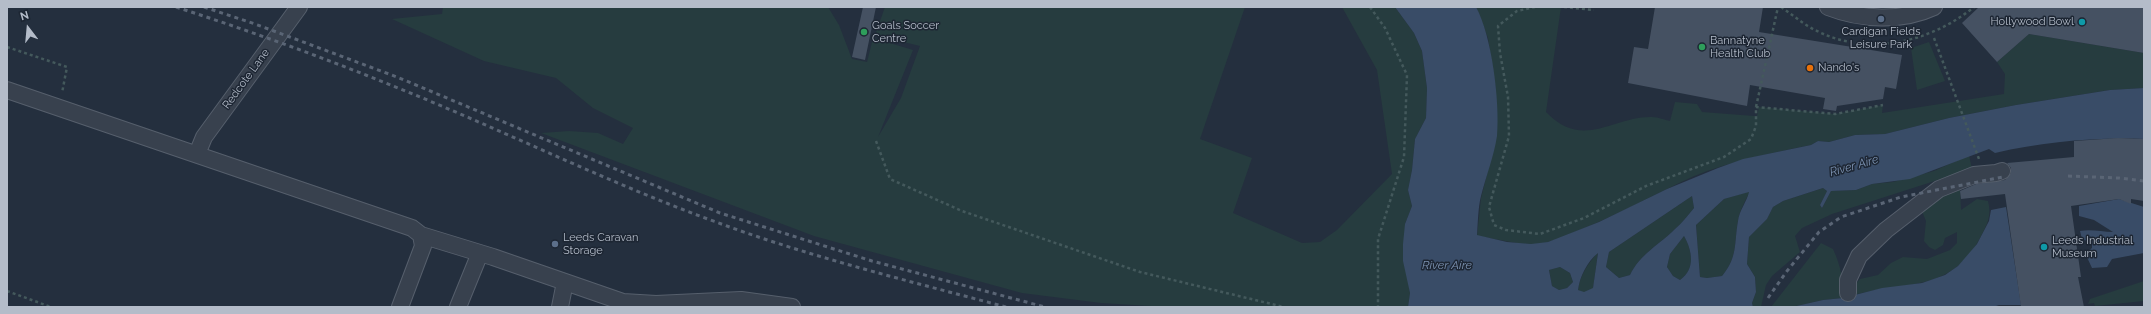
<!DOCTYPE html>
<html>
<head>
<meta charset="utf-8">
<style>
	body { margin:0 }
	#map { position:relative; width:2151px; height:314px; overflow:hidden; background:#242f3e; font-family:Raleway,sans-serif }
	canvas { display:block }
	.frame { position:absolute; inset:0; border:8px solid #b4bcc9; pointer-events:none }
	.north { position:absolute; left:8px; top:8px; width:40px; height:40px; -webkit-text-stroke:3px #1d2633; paint-order:stroke; rotate:344deg; font-size:11px; font-weight:700; line-height:16px; text-align:center; color:#b4bcc9 }
	.north::after { content:''; display:block; margin:auto; width:14px; height:18px; background:#b4bcc9; clip-path:polygon(50% 0,100% 100%,50% 72%,0 100%) }
</style>
</head>
<body>
<div id="map">
<canvas width="2151" height="314"></canvas>
<div class="frame"></div>
<div class="north">N</div>
</div>
<script>
const c = document.querySelector('canvas').getContext('2d');
c.lineJoin = 'round';
function fill(path, color) {
  c.fillStyle = color;
  c.fill(path, 'evenodd');
}
function trace(path, color, width, dash) {
  c.strokeStyle = color;
  c.lineWidth = width;
  c.lineCap = dash ? 'butt' : 'round';
  c.setLineDash(dash || []);
  c.stroke(path);
}
function write(font, color, halo, rows, align = 'center') {
  c.font = font + ' Raleway,sans-serif';
  c.lineWidth = 3;
  c.setLineDash([]);
  c.textBaseline = 'middle';
  c.strokeStyle = halo;
  c.fillStyle = color;
  for (const [text, x, y, turn = 0] of rows) {
    c.save();
    c.translate(x, y);
    c.rotate((+turn || 0) * Math.PI / 180);
    c.textAlign = isNaN(turn) ? turn : align;
    if (halo) c.strokeText(text, 0, 0);
    c.fillText(text, 0, 0);
    c.restore();
  }
}
const green = new Path2D(`
	M 443,7 L 828,7 L 839,25 L 852,59 L 867,62 L 873,38 L 913,50 L 878,137 L 901,98 L 920,46 L 875,35 L 885,7 L 1245,7 L 1200,139 L 1252,158 L 1233,213 L 1302,243 L 1320,242 L 1337,230 L 1392,174 L 1377,70 L 1342,7 L 1395,7 L 1414,33 L 1422,51 L 1427,88 L 1426,118 L 1415,139 L 1412,170 L 1408,190 L 1412,206 L 1405,224 L 1410,293 L 1408,307 L 1167,307 L 1101,303 L 1022,293 L 814,236 L 541,133 L 569,131 L 598,133 L 623,144 L 633,128 L 593,108 L 556,78 L 484,61 L 392,19 L 442,14 Z
	M 1476,7 L 1561,7 L 1546,112 C 1583,151 1613,116 1652,117 C 1658,117 1665,120 1670,121 L 1675,102 L 1697,104 L 1702,112 L 1754,116 L 1757,116 L 1759,107 L 1835,114 L 1883,105 L 1882,113 L 2004,94 L 2005,74 L 1997,62 L 2029,34 L 2144,53 L 2144,88 L 2110,90 L 2016,105 L 1949,118 L 1885,134 L 1855,135 L 1829,142 L 1818,141 L 1811,145 C 1771,153 1730,161 1692,177 C 1653,195 1616,216 1577,231 C 1568,235 1558,240 1548,242 C 1525,248 1500,239 1477,236 L 1481,198 L 1496,138 L 1496,91 L 1488,38 Z
	M 1929,42 L 1945,81 L 1917,90 L 1911,48 Z
	M 1969,155 L 1972,169 L 1832,214 L 1802,228 L 1795,236 L 1800,252 L 1772,276 L 1766,285 L 1761,307 L 1753,307 L 1752,303 L 1756,292 L 1755,277 L 1747,264 L 1749,237 L 1767,219 L 1773,207 L 1783,201 L 1823,188 L 1827,191 L 1820,205 L 1822,208 L 1831,191 L 1856,190 L 1872,184 L 1893,182 L 1934,171 Z
	M 1960,186 L 1961,210 L 1977,199 L 1988,201 C 1992,216 1987,225 1980,238 C 1951,293 1904,281 1854,295 L 1854,286 L 1860,279 L 1878,275 L 1891,263 L 1903,257 L 1927,259 L 1950,250 L 1957,243 L 1957,232 L 1945,238 L 1943,245 L 1935,250 L 1929,247 L 1924,241 L 1926,221 L 1921,209 Z
	M 1750,191 C 1746,200 1739,211 1738,221 C 1734,243 1738,257 1722,276 L 1707,278 L 1700,277 L 1696,225 L 1724,199 Z
	M 1692,196 L 1694,208 C 1688,215 1682,223 1675,229 C 1659,245 1640,254 1630,275 L 1619,278 L 1606,267 L 1609,252 Z
	M 1684,236 C 1692,250 1696,269 1680,280 L 1673,276 L 1667,267 L 1670,254 Z
	M 1821,243 L 1833,249 C 1841,266 1843,279 1843,298 L 1823,300 L 1792,307 L 1771,307 Z
	M 1598,252 L 1593,289 L 1584,293 L 1578,290 C 1580,275 1588,264 1598,252 Z
	M 1560,267 L 1570,273 L 1573,282 L 1567,288 L 1559,290 L 1552,286 L 1549,270 Z
	M 2144,281 L 2144,301 L 2095,306 L 2094,303 L 2088,304 L 2090,299 Z`);
const water = new Path2D(`
	M 1395,7 L 1476,7 C 1492,36 1500,102 1497,136 C 1494,156 1486,176 1481,196 C 1478,208 1478,222 1477,235 L 1507,242 L 1531,244 L 1548,242 L 1599,222 L 1667,189 L 1718,168 L 1743,159 L 1811,145 L 1818,141 L 1829,142 L 1855,135 L 1885,134 L 1949,118 L 2016,105 L 2110,90 L 2144,88 L 2144,139 C 2095,137 2043,142 1995,153 L 1989,149 L 1910,179 L 1872,184 L 1856,190 L 1831,191 L 1822,208 L 1820,205 L 1827,191 L 1823,188 L 1783,201 L 1773,207 L 1767,219 L 1749,237 L 1747,264 L 1755,277 L 1756,292 L 1752,303 L 1753,307 L 1408,307 L 1410,293 L 1403,261 L 1403,244 L 1405,224 L 1412,206 L 1408,190 L 1412,170 L 1415,139 L 1426,118 L 1427,88 L 1422,51 L 1414,33 ZM 1749,192 C 1747,201 1739,211 1738,221 C 1734,243 1738,257 1722,276 L 1707,278 L 1700,277 L 1696,225 L 1724,199 ZM 1692,196 L 1694,208 C 1688,215 1682,223 1675,229 C 1659,245 1640,254 1630,275 L 1619,278 L 1606,267 L 1609,252 ZM 1684,236 C 1692,250 1696,269 1680,280 L 1673,276 L 1667,267 L 1670,254 ZM 1598,253 L 1593,288 L 1584,292 L 1578,290 C 1580,276 1587,262 1598,253 ZM 1560,267 L 1570,273 L 1573,282 L 1567,288 L 1559,290 L 1552,286 L 1549,270 Z
	M 2119,199 L 2144,207 L 2144,253 L 2112,259 L 2107,267 L 2092,268 L 2085,253 L 2092,248 L 2092,243 L 2082,239 L 2080,231 C 2092,229 2102,232 2113,232 L 2094,220 L 2079,216 L 2079,206 Z
	M 2006,207 L 2021,305 L 1999,305 L 1993,307 L 1792,307 L 1823,300 L 1843,298 L 1882,288 L 1922,283 L 1945,275 L 1958,266 L 1977,244 L 1989,221 L 1991,210 Z`);
const building = new Path2D(`
	M 863,7 L 876,7 L 865,60 L 852,57 Z
	M 1655,7 L 1763,7 L 1759,32 L 1902,55 L 1896,89 L 1885,87 L 1883,99 L 1837,106 L 1836,111 L 1823,109 L 1825,98 L 1750,85 L 1747,106 L 1628,83 L 1634,47 L 1648,49 Z
	M 1979,7 L 2144,7 L 2144,53 L 2029,34 L 1997,62 L 1962,23 Z
	M 2118,138 L 2144,139 L 2144,201 L 2131,199 L 2131,204 L 2119,199 L 2071,206 L 2081,277 L 2078,277 L 2084,307 L 2021,307 L 2005,194 L 1961,199 L 1960,191 L 1976,184 L 2005,180 L 2011,173 L 2011,168 L 2007,163 L 2074,157 L 2074,141 Z`);
const path = new Path2D(`
	M 1370,7 L 1385,28 L 1407,75 L 1404,157 L 1378,239 L 1378,307
	M 1535,7 L 1517,11 L 1498,26 L 1500,53 L 1508,97 L 1509,136 L 1489,207 L 1494,225 L 1506,230 L 1540,234 L 1584,218 L 1646,186 L 1724,157 L 1751,139 L 1756,126 L 1756,107 L 1835,114 L 1883,105
	M 1564,7 L 1594,10
	M 1781,7 C 1793,15 1804,25 1817,31 C 1869,57 1931,42 1974,7
	M 1934,38 L 1979,159
	M 7,47 L 67,67 L 62,93
	M 1756,107 L 1778,7
	M 876,141 L 890,179 L 962,211 L 1140,272 L 1284,307
	M 7,291 L 51,307`);
const minor = new Path2D(`
	M 1828,7 C 1861,20 1902,22 1934,7
	M 7,90 L 412,228 L 421,235 L 423,246 L 400,307
	M 197,154 L 204,137 L 299,7
	M 421,235 L 493,257 L 623,302 L 656,304 L 741,300 L 792,307
	M 1848,293 L 1848,280 L 1859,256 L 1886,230 L 1939,189 L 1974,175 L 1996,173 L 2002,171
	M 458,307 L 480,253
	M 560,307 L 565,282`);
const rail = new Path2D(`
	M 176,7 C 250,31 322,57 393,86 C 501,129 606,182 716,222 C 810,257 909,281 1006,307
	M 204,7 L 255,24 L 397,77 L 720,213 L 872,261 L 1045,307
	M 2068,176 L 2119,178 L 2144,181
	M 1768,298 L 1787,271 L 1819,232 L 1841,217 L 1901,197 L 2003,177`);
const markers = [
	[1881,19,4,"#5c6f8a"],
	[2082,22,4,"#0f9aa8"],
	[864,32,4,"#2e9e5b"],
	[1702,47,4,"#2e9e5b"],
	[1810,68,4,"#e8710a"],
	[555,244,4,"#5c6f8a"],
	[2044,247,4,"#0f9aa8"]
];
const poiNames = [
	["Hollywood Bowl",2074,22,"right"],
	["Goals Soccer",872,26],
	["Centre",872,39],
	["Cardigan Fields",1881,32,"center"],
	["Leisure Park",1881,45,"center"],
	["Bannatyne",1710,41],
	["Health Club",1710,54],
	["Nando's",1818,68],
	["Leeds Caravan",563,238],
	["Storage",563,251],
	["Leeds Industrial",2052,241],
	["Museum",2052,254]
];
const streetNames = [
	["Redcote Lane",246,79,-54]
];
const waterNames = [
	["River Aire",1854,166,-16],
	["River Aire",1447,265]
];
fill(green, '#263c3f');
fill(water, '#394c67');
fill(building, '#455162');
trace(minor, '#565f6c', 18);
trace(path, '#44595c', 2.5, [3, 3]);
trace(minor, '#38414e', 16);
trace(rail, '#5a6575', 3, [4, 4]);
for (const [x, y, r, color] of markers) {
  const dot = new Path2D();
  dot.arc(x, y, r, 0, 2 * Math.PI);
  c.fillStyle = color;
  c.fill(dot);
  trace(dot, '#1d2633', 1.5);
}
write('11px', '#b4bcc9', '#1d2633', poiNames, 'left');
write('11px', '#b4bcc9', '#1d2633', streetNames);
write('italic 12px', '#7c92b1', '#1d2633', waterNames);
</script>
</body>
</html>
